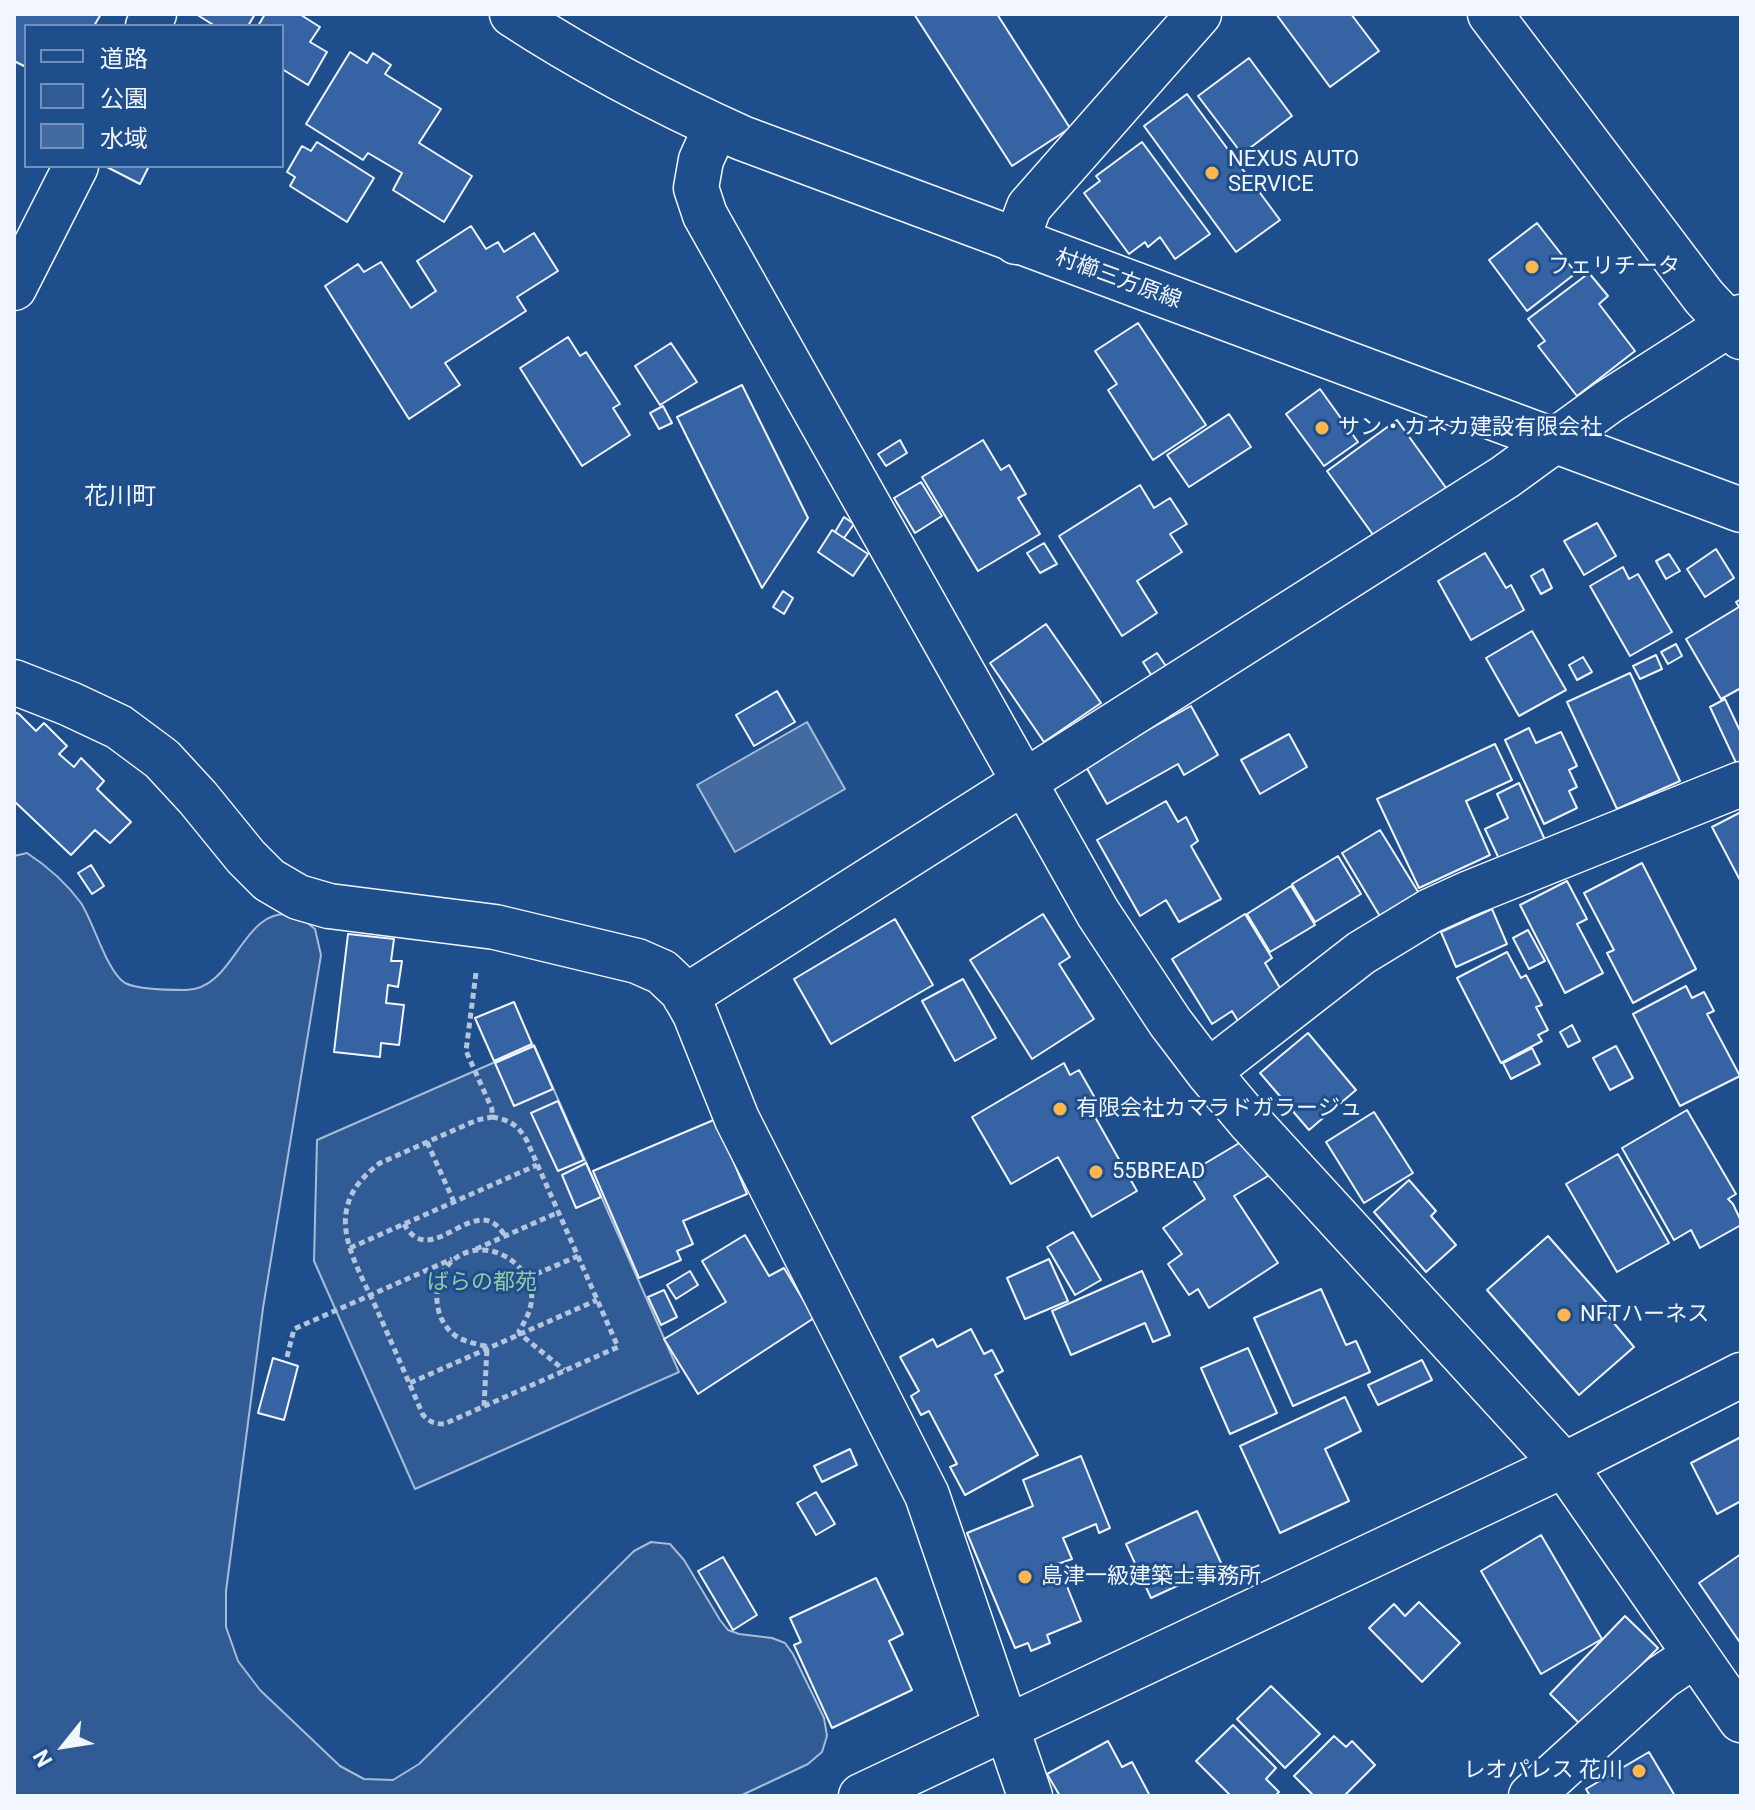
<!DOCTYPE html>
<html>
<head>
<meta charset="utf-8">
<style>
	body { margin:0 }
	#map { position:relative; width:1755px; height:1810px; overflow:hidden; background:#1f4e8c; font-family:Roboto,"Noto Sans JP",sans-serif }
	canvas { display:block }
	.frame { position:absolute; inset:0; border:16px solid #f2f6ff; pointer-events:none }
	.legend { position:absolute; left:24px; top:24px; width:260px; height:144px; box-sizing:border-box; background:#1f4e8c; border:2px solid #7391ba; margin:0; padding:10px 14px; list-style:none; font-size:24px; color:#f2f6ff }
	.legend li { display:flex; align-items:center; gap:16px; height:40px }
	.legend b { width:40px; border:2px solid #7391ba }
	.north { position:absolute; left:24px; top:1706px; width:80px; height:80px; -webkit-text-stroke:6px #1f4e8c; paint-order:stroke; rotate:240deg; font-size:22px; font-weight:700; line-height:32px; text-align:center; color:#f2f6ff }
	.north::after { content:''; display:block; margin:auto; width:28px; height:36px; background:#f2f6ff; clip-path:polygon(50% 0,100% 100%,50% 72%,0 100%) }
</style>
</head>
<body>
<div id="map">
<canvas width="1755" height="1810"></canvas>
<div class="frame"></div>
<ul class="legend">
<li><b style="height:10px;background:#1f4e8c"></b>道路</li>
<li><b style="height:22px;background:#305b95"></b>公園</li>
<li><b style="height:22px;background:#446ba0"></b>水域</li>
</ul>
<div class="north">N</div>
</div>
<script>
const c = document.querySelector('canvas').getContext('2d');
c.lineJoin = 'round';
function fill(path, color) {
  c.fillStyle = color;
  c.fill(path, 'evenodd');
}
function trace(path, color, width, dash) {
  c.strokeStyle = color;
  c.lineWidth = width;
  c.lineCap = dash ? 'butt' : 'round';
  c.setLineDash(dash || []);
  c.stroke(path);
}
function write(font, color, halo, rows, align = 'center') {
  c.font = font + ' Roboto,"Noto Sans JP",sans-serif';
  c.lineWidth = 6;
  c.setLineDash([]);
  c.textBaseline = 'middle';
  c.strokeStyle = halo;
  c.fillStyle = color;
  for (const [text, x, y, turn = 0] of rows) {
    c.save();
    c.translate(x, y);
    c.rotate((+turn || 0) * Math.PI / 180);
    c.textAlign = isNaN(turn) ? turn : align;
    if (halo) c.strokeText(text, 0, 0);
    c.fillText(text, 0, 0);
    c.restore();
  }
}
const green = new Path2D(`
	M 27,853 C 47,866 67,884 81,903 C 94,923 107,972 125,983 C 138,990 170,990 186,990 C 237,989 241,904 295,915 C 302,917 309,925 315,929 L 321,955 L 263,1308 L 226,1591 L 226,1627 L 238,1661 L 260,1690 L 340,1766 L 364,1779 L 393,1780 L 419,1764 L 634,1551 L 651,1542 L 670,1544 L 684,1560 L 720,1620 L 728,1630 L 739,1634 L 772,1638 L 785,1643 L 793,1654 L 824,1718 L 827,1736 L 822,1752 L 808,1764 L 740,1796 L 14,1796 L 14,856 Z
	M 534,1045 L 679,1372 L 415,1489 L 314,1261 L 317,1140 Z`);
const water = new Path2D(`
	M 807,722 L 845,789 L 735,852 L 697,785 Z`);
const building = new Path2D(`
	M 14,14 L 101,14 L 94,26 L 26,26 L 26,67 L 14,61 Z
	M 196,14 L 255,14 L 248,26 L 215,26 Z
	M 265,14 L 302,14 L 301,15 L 320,27 L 310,42 L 327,52 L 308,85 L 282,69 L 282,26 L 258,26 Z
	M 914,14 L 997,14 L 1070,128 L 1012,166 Z
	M 1276,14 L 1351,14 L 1379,51 L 1330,87 Z
	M 350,52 L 367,63 L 373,53 L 391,65 L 385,74 L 441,109 L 419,143 L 472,176 L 444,222 L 393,190 L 402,173 L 368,153 L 363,160 L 306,124 Z
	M 1249,58 L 1292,116 L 1242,154 L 1198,96 Z
	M 1187,94 L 1280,220 L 1236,252 L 1144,126 Z
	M 317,142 L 374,178 L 347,222 L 290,186 L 295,177 L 287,172 L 302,146 L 311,151 Z
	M 1142,142 L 1210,234 L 1175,259 L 1160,237 L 1148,247 L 1145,242 L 1129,254 L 1084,193 L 1100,181 L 1096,176 Z
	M 105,166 L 149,166 L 140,184 Z
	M 1537,223 L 1576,273 L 1527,311 L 1489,260 Z
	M 471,226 L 486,249 L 498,242 L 504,252 L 534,233 L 558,271 L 517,297 L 526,311 L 445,363 L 460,385 L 409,419 L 325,286 L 358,264 L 364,272 L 381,262 L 411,308 L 436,291 L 417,261 Z
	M 1589,273 L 1608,296 L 1599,304 L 1635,351 L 1577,396 L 1538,346 L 1545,341 L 1528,319 Z
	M 1138,323 L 1206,425 L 1153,460 L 1108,390 L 1117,384 L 1095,351 Z
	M 568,337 L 580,356 L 586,352 L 620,404 L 613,408 L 630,435 L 582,466 L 520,368 Z
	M 671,343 L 697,382 L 660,405 L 635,366 Z
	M 742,385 L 808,518 L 762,588 L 677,417 Z
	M 1320,389 L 1358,442 L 1324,466 L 1286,414 Z
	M 663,406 L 672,423 L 659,429 L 650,413 Z
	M 1229,414 L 1251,447 L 1189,487 L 1167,455 Z
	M 1397,420 L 1449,492 L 1379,543 L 1327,471 Z
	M 900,440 L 907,453 L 886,466 L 878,454 Z
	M 983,440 L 1001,470 L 1009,465 L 1026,494 L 1018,498 L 1040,534 L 978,571 L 922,477 Z
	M 921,482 L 942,516 L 915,533 L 894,498 Z
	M 1140,485 L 1154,508 L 1170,498 L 1187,524 L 1170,534 L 1182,552 L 1137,581 L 1157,613 L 1122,636 L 1059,536 Z
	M 844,517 L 854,524 L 844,538 L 835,532 Z
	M 1597,523 L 1616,556 L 1584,575 L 1564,541 Z
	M 832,530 L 868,554 L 853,576 L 818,552 Z
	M 1044,543 L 1057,564 L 1040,573 L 1027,553 Z
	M 1716,549 L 1734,578 L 1705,597 L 1687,569 Z
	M 1485,553 L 1506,588 L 1511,585 L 1524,610 L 1471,640 L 1438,581 Z
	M 1669,554 L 1680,571 L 1666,579 L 1656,561 Z
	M 1623,567 L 1629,579 L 1638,574 L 1672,632 L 1630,656 L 1590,586 Z
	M 1543,569 L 1552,588 L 1541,594 L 1531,576 Z
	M 783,591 L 793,598 L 784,614 L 773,607 Z
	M 1741,599 L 1741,688 L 1721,699 L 1686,639 L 1739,607 L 1736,602 Z
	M 1046,624 L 1101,703 L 1044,742 L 990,663 Z
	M 1532,631 L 1566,690 L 1519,716 L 1486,658 Z
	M 1676,644 L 1682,656 L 1668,664 L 1661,652 Z
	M 1157,653 L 1168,669 L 1153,678 L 1143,662 Z
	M 1656,655 L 1662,669 L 1640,679 L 1633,666 Z
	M 1583,657 L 1592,672 L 1577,680 L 1569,665 Z
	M 1630,673 L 1680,781 L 1617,809 L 1567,702 Z
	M 777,691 L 795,722 L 754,746 L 736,715 Z
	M 1725,699 L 1741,733 L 1741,766 L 1738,767 L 1710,707 Z
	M 1191,706 L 1218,755 L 1184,775 L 1178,764 L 1107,804 L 1085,765 Z
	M 14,712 L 19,714 L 36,731 L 44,723 L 67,746 L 59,754 L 74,767 L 81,758 L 104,781 L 97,789 L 131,822 L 110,843 L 95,830 L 71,855 L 14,801 Z
	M 1529,728 L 1536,743 L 1561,732 L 1577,766 L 1569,770 L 1577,787 L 1569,791 L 1577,808 L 1544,824 L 1505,740 Z
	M 1289,734 L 1307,767 L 1260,794 L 1241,760 Z
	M 1495,744 L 1512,780 L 1466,801 L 1490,855 L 1419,888 L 1377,799 Z
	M 1519,783 L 1545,840 L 1500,861 L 1485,829 L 1508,818 L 1497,794 Z
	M 1166,801 L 1178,822 L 1186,817 L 1198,841 L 1191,846 L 1221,899 L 1179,922 L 1166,900 L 1140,916 L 1097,840 Z
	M 1741,812 L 1741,882 L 1712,827 Z
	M 1380,830 L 1420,895 L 1381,918 L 1342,853 Z
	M 1338,856 L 1361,894 L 1315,922 L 1292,884 Z
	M 1642,863 L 1696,969 L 1633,1003 L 1607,953 L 1614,950 L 1584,893 Z
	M 91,865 L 104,886 L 92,894 L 78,873 Z
	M 1567,881 L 1587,919 L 1577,924 L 1603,973 L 1565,993 L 1520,905 Z
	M 1291,886 L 1315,925 L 1270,952 L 1247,914 Z
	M 1492,909 L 1507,944 L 1456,967 L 1441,932 Z
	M 1043,914 L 1070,957 L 1059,964 L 1094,1019 L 1032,1059 L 970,960 Z
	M 1245,914 L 1272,958 L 1265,963 L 1283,993 L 1238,1021 L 1232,1011 L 1212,1024 L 1172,959 Z
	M 895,919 L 933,985 L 831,1044 L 794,979 Z
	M 1528,930 L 1545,961 L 1529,969 L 1513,938 Z
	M 348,934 L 394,939 L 391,961 L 402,961 L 398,987 L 388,985 L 386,1003 L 404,1005 L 399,1045 L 381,1043 L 380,1057 L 334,1052 Z
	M 1507,952 L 1521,978 L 1526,975 L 1542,1005 L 1536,1007 L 1548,1030 L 1538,1035 L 1542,1041 L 1501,1063 L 1457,978 Z
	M 963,979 L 996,1038 L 955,1061 L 922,1001 Z
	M 1686,986 L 1692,998 L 1704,992 L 1714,1011 L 1707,1014 L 1740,1076 L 1680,1106 L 1633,1014 Z
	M 514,1002 L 532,1044 L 494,1061 L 475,1018 Z
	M 1572,1025 L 1580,1041 L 1568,1047 L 1560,1032 Z
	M 1308,1033 L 1356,1090 L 1309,1130 L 1260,1073 Z
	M 534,1046 L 553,1089 L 514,1106 L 495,1063 Z
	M 1616,1046 L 1633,1078 L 1610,1090 L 1593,1058 Z
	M 1532,1048 L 1540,1064 L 1511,1079 L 1503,1063 Z
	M 1064,1063 L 1070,1075 L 1079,1070 L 1103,1112 L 1095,1117 L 1137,1191 L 1092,1217 L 1058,1157 L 1011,1184 L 972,1117 Z
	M 558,1101 L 584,1160 L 558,1171 L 531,1113 Z
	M 1687,1110 L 1736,1194 L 1728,1199 L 1733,1204 L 1741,1221 L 1741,1225 L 1700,1248 L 1691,1230 L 1674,1240 L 1622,1148 Z
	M 1374,1112 L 1413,1173 L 1364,1203 L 1326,1142 Z
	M 716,1119 L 747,1194 L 683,1221 L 693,1244 L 677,1251 L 681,1260 L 639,1278 L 593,1171 Z
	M 1246,1139 L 1268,1176 L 1234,1196 L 1278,1263 L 1209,1308 L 1198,1289 L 1189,1295 L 1168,1264 L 1182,1254 L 1163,1228 L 1205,1199 L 1189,1173 Z
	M 1618,1154 L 1669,1243 L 1617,1272 L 1566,1184 Z
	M 586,1163 L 601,1197 L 576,1208 L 562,1175 Z
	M 1409,1180 L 1436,1211 L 1431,1216 L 1456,1245 L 1426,1272 L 1374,1212 Z
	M 1073,1232 L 1101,1280 L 1075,1295 L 1047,1247 Z
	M 745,1235 L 769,1276 L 784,1268 L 814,1318 L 698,1394 L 664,1339 L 726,1302 L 702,1261 Z
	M 1548,1236 L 1614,1311 L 1608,1316 L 1634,1347 L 1579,1395 L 1487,1290 Z
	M 1049,1259 L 1068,1301 L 1025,1319 L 1007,1278 Z
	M 690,1271 L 698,1285 L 676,1299 L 667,1285 Z
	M 1142,1271 L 1170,1335 L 1153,1342 L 1145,1323 L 1071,1355 L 1052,1311 Z
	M 1321,1289 L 1346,1345 L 1356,1341 L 1370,1372 L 1293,1406 L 1254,1318 Z
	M 664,1290 L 677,1317 L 661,1325 L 648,1297 Z
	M 971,1329 L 984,1354 L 992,1350 L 1003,1371 L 995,1375 L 1038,1455 L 965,1495 L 950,1467 L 957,1464 L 929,1411 L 921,1415 L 911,1396 L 919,1391 L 900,1357 L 933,1339 L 937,1347 Z
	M 1248,1348 L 1277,1413 L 1230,1434 L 1201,1368 Z
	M 273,1358 L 298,1366 L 284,1420 L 258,1413 Z
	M 1422,1360 L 1432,1380 L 1378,1405 L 1368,1385 Z
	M 1345,1397 L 1361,1431 L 1325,1449 L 1349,1501 L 1280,1533 L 1240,1446 Z
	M 1741,1437 L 1741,1501 L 1717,1514 L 1691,1463 Z
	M 850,1449 L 857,1465 L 822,1482 L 814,1466 Z
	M 1081,1456 L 1110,1528 L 1099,1533 L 1096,1524 L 1063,1538 L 1072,1559 L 1058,1564 L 1081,1621 L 1047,1635 L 1050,1643 L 1031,1651 L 1028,1643 L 1015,1648 L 967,1533 L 1033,1506 L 1023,1480 Z
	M 816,1492 L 835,1524 L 816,1535 L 797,1503 Z
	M 1197,1511 L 1222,1565 L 1151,1598 L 1126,1544 Z
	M 1541,1535 L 1602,1639 L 1541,1674 L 1481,1571 Z
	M 1741,1554 L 1741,1644 L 1699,1583 Z
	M 723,1557 L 757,1615 L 733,1630 L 698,1571 Z
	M 876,1578 L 903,1634 L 889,1641 L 912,1690 L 832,1728 L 794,1645 L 801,1642 L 790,1618 Z
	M 1419,1602 L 1460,1643 L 1422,1682 L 1369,1628 L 1394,1604 L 1405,1616 Z
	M 1625,1616 L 1658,1648 L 1582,1726 L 1550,1694 Z
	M 1271,1686 L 1320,1734 L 1285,1768 L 1237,1719 Z
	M 1233,1725 L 1276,1768 L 1266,1779 L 1279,1792 L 1275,1796 L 1231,1796 L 1196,1761 Z
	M 1334,1736 L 1346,1747 L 1352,1741 L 1375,1765 L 1344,1796 L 1314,1796 L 1294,1776 Z
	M 1108,1741 L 1122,1767 L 1132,1762 L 1150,1796 L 1060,1796 L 1047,1774 Z
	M 1649,1752 L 1675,1796 L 1590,1796 L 1586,1789 Z`);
const path = new Path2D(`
	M 476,973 L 466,1051 L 492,1109 L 492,1117
	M 492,1117 C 510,1120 518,1125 527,1141 L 618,1347 L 444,1424 C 434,1424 430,1422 423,1415 C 408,1380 393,1346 378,1312 C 366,1284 341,1244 346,1213 C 349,1191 363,1176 380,1163 L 477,1120 Z
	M 427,1142 L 454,1202
	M 404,1224 C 432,1274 476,1186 505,1236
	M 350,1248 L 537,1165
	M 476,1249 L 559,1212
	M 527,1278 L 578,1256
	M 287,1357 L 294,1329 L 452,1259
	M 410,1383 L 597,1300
	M 484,1406 L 487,1348 L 485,1346 C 473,1343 460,1341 451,1332 C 433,1315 432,1283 449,1264 C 472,1240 507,1249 524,1273 C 538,1294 531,1312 519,1331 L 520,1334 L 564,1370`);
const minor = new Path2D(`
	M 1490,14 L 1704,297 L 1741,337
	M 148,26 L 154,14
	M 716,127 L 701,160 L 696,188 L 705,215 L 1098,913 L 1170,1022 L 1208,1072 L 1251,1123 L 1564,1465 L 1741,1720
	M 1016,242 L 1029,207 L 1199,14
	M 14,288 L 76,166
	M 14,682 L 70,704 L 119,727 L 162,759 L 198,798 L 246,857 L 269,880 L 298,897 L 329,906 L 495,927 L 637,961 L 662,972 L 682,991 L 695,1014 L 737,1119 L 927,1495 L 1030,1796
	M 685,997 L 1505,477 L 1608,402 L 1741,317
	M 1208,1072 L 1361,953 L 1430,911 L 1467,894 L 1741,784
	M 861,1796 L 1564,1465 L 1741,1375
	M 1531,1796 L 1662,1677 L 1695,1655`);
const major = new Path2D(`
	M 512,14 C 585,62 662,102 742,138 L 1741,510`);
const markers = [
	[1212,173,8,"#ffb74d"],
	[1532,267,8,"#ffb74d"],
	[1322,428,8,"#ffb74d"],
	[1060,1109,8,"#ffb74d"],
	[1096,1172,8,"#ffb74d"],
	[1564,1315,8,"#ffb74d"],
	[1025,1577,8,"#ffb74d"],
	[1639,1771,8,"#ffb74d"]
];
const poiNames = [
	["NEXUS AUTO",1228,160],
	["SERVICE",1228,185],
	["フェリチータ",1548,267],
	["サン・カネカ建設有限会社",1338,428],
	["有限会社カマラドガラージュ",1076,1109],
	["55BREAD",1112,1172],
	["NFTハーネス",1580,1315],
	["島津一級建築士事務所",1041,1577],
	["レオパレス 花川",1623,1771,"right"]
];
const streetNames = [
	["村櫛三方原線",1118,280,20]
];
const parkNames = [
	["ばらの都苑",482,1283]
];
const neighbourhoodNames = [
	["花川町",120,498]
];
fill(green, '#305b95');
trace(green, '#a8bbd7', 2);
fill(water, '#446ba0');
trace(water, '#a8bbd7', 2);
fill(building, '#3563a3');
trace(building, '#f2f6ff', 2);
trace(minor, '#f2f6ff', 47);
trace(major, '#f2f6ff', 47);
trace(path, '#b3c4dc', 5, [6, 4]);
trace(minor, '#1f4e8c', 44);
trace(major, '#1f4e8c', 44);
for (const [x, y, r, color] of markers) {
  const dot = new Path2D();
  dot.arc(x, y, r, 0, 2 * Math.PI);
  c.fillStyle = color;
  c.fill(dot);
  trace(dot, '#1f4e8c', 3);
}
write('22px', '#f2f6ff', '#1f4e8c', poiNames, 'left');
write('22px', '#f2f6ff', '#1f4e8c', streetNames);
write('22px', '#97c8a6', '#1f4e8c', parkNames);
write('24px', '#f2f6ff', '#1f4e8c', neighbourhoodNames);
</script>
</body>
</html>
